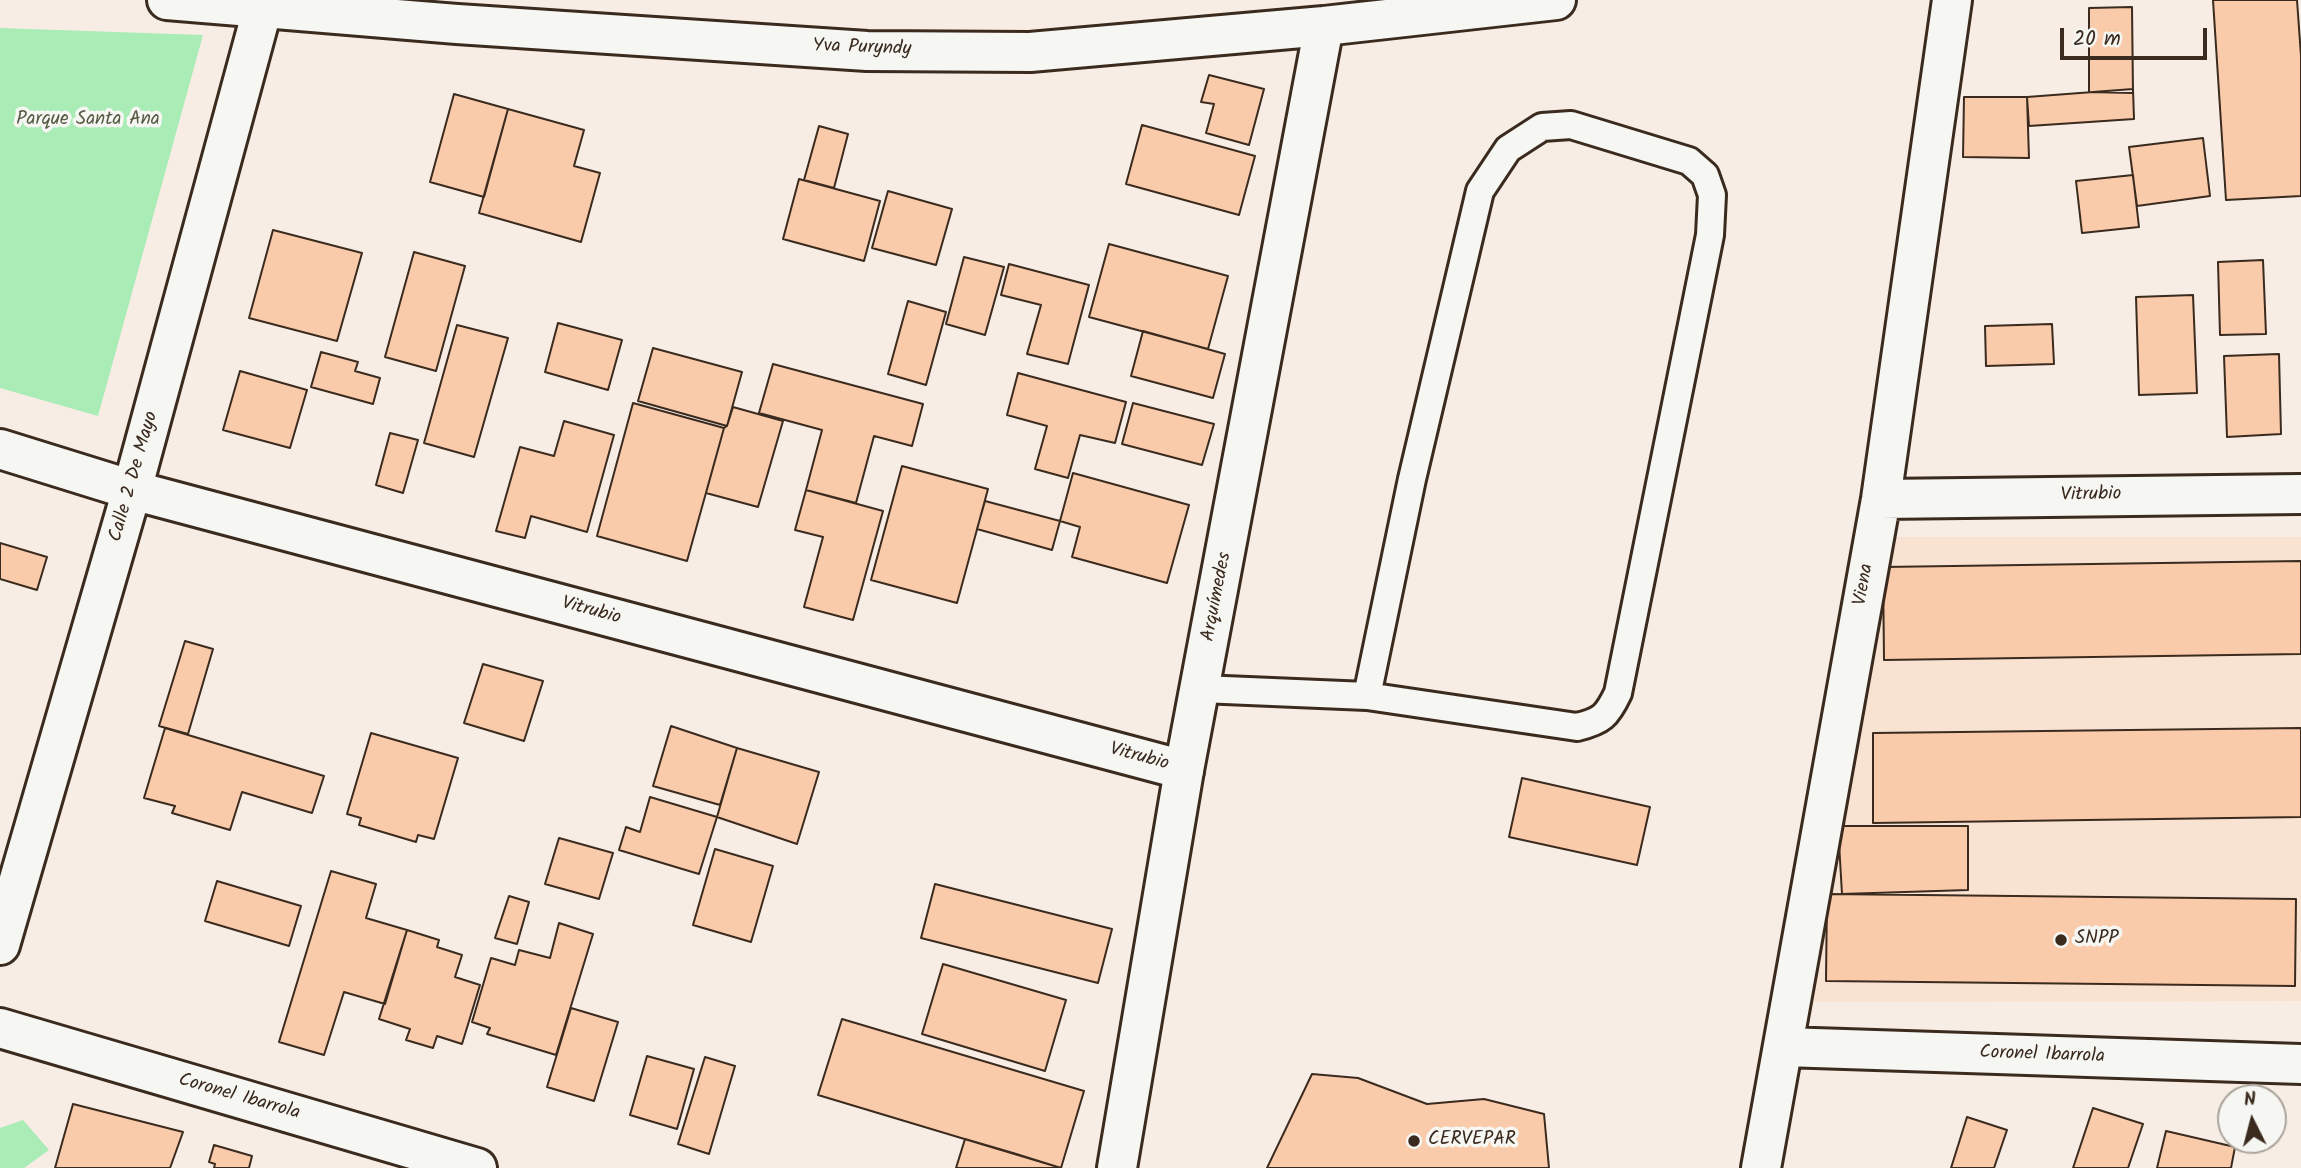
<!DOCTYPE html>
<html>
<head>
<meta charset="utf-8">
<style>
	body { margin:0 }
	#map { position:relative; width:2301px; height:1168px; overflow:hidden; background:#f7ede4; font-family:Kalam,sans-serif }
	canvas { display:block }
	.north { position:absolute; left:2217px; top:1084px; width:70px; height:70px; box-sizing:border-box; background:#f6f6f2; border:2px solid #aba49d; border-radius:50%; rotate:354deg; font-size:19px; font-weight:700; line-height:28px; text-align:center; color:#3b2a1e }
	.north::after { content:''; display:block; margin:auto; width:24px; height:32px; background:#3b2a1e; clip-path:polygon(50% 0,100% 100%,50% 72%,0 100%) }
	.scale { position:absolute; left:2060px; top:28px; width:147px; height:32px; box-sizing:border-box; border:4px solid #3b2a1e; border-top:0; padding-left:9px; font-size:21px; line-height:24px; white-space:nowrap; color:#3b2a1e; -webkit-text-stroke:5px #f6f6f2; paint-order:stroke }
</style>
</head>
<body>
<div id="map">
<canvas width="2301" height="1168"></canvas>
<div class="north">N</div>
<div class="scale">20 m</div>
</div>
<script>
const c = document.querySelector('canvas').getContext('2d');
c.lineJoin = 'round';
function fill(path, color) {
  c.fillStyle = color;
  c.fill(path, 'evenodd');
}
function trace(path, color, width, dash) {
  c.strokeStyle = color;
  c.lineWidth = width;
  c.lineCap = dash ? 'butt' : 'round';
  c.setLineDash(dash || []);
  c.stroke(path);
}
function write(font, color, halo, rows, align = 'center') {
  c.font = font + ' Kalam,sans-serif';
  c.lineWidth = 7;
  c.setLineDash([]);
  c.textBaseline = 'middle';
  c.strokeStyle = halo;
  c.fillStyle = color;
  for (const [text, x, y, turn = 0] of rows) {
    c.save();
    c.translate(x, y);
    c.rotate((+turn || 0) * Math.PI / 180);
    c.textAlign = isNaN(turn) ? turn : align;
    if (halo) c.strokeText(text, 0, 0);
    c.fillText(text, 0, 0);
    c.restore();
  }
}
const built = new Path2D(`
	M 1880,537 L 2301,537 L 2301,1001 L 1807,1002 Z`);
const green = new Path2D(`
	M 0,28 L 203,35 L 98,416 L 0,388 Z
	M 23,1120 L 49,1150 L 24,1168 L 0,1168 L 0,1128 Z`);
const building = new Path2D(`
	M 2213,0 L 2297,0 L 2301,56 L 2301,196 L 2226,200 Z
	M 2132,7 L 2133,93 L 2089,92 L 2089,8 Z
	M 1209,75 L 1264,89 L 1249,145 L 1206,133 L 1214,104 L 1201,102 Z
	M 2133,89 L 2134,119 L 2029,126 L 2027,97 Z
	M 454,94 L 508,109 L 484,197 L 430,182 Z
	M 1964,97 L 2027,97 L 2029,158 L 1963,157 Z
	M 508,109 L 584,130 L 574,166 L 600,173 L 581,242 L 479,213 Z
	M 1142,125 L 1255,156 L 1239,215 L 1126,184 Z
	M 819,126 L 848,134 L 834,188 L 804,180 Z
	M 2203,138 L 2210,196 L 2137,206 L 2129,147 Z
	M 2133,175 L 2139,227 L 2082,233 L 2076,181 Z
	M 799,179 L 880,201 L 864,261 L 783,239 Z
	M 888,191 L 952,209 L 936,265 L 872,248 Z
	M 273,230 L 362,253 L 337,341 L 249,318 Z
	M 1109,244 L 1228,276 L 1208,349 L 1089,317 Z
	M 414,252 L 465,266 L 436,371 L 385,357 Z
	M 964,257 L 1004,267 L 985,335 L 946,324 Z
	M 2263,260 L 2266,334 L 2220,335 L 2218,262 Z
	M 1009,264 L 1089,285 L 1068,364 L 1027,354 L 1041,305 L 1001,295 Z
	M 2193,295 L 2197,393 L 2139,395 L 2136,297 Z
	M 908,301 L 946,312 L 926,385 L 888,374 Z
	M 558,323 L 622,340 L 608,390 L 545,372 Z
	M 2052,324 L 2054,364 L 1986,366 L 1985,326 Z
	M 457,325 L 508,338 L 474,457 L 424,443 Z
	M 1143,331 L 1225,354 L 1213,398 L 1131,376 Z
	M 653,348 L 742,372 L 727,426 L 638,401 Z
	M 321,352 L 358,362 L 355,371 L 380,378 L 373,404 L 311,387 Z
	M 2279,354 L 2281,434 L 2227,437 L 2224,356 Z
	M 773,364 L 923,404 L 912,446 L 874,436 L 856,503 L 806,490 L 822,430 L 759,413 Z
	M 240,371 L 307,390 L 290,448 L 223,430 Z
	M 1018,373 L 1126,402 L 1115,443 L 1080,435 L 1068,478 L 1035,469 L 1047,426 L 1007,415 Z
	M 633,403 L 724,428 L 687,561 L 597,536 Z
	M 1133,403 L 1214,424 L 1202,465 L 1122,444 Z
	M 733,407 L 783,421 L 758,507 L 706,493 L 724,428 L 727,426 Z
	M 564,421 L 614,435 L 587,532 L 531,516 L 525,538 L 496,531 L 520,447 L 554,456 Z
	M 390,433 L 418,440 L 403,493 L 376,485 Z
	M 902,466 L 988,489 L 957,603 L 871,580 Z
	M 1073,473 L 1189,505 L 1167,583 L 1072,557 L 1080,527 L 1060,521 Z
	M 806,490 L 883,511 L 853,620 L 804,607 L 823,537 L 795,530 Z
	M 985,501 L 1060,521 L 1052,550 L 977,529 Z
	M 0,543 L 47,557 L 37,590 L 0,579 Z
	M 2301,561 L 2301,654 L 1884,660 L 1883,567 Z
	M 185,641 L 213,649 L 188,734 L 159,726 Z
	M 483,664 L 543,681 L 524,741 L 464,723 Z
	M 671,726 L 737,748 L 720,805 L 653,786 Z
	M 165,728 L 324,776 L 312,813 L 242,792 L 230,830 L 172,813 L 175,806 L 144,798 Z
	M 2301,728 L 2301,817 L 1873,823 L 1873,733 Z
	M 371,733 L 458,758 L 434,839 L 418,835 L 416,842 L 359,825 L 361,818 L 347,814 Z
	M 737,748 L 819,772 L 797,844 L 717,817 Z
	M 1522,778 L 1650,807 L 1637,865 L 1509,837 Z
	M 650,797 L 717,817 L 699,874 L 619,850 L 626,827 L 640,832 Z
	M 1838,826 L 1968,826 L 1968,890 L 1842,894 Z
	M 559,838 L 613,853 L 599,899 L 545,884 Z
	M 715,849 L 773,866 L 751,942 L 693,925 Z
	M 331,871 L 376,884 L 366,918 L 407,930 L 385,1004 L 344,992 L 324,1055 L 279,1042 Z
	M 217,881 L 301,906 L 289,946 L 205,921 Z
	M 935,884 L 1112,929 L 1098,983 L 921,938 Z
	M 1827,894 L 2296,899 L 2295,986 L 1826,981 Z
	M 509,896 L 529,902 L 517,944 L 495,938 Z
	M 559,923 L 593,934 L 556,1055 L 487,1034 L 490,1028 L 472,1022 L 491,958 L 515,965 L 519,950 L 550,958 Z
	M 407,930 L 439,940 L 437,947 L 462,955 L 455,977 L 480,985 L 462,1044 L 437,1036 L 433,1048 L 406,1040 L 410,1029 L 379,1019 Z
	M 943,964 L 1066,1000 L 1045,1071 L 922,1034 Z
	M 571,1008 L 618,1022 L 594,1101 L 547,1087 Z
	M 842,1019 L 1084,1091 L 1061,1168 L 818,1095 Z
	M 647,1056 L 694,1069 L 677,1129 L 630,1115 Z
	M 705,1057 L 735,1066 L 709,1154 L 678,1144 Z
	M 1312,1074 L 1358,1078 L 1427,1104 L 1484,1099 L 1544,1114 L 1549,1168 L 1267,1168 Z
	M 73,1104 L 183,1132 L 170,1168 L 55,1168 Z
	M 2093,1108 L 2143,1124 L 2128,1168 L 2073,1168 Z
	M 1967,1117 L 2007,1130 L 1994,1168 L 1951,1168 Z
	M 2166,1131 L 2235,1147 L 2231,1168 L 2157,1168 Z
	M 965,1139 L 1013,1153 L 1061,1168 L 956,1168 Z
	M 214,1145 L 252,1156 L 249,1168 L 214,1168 L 215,1164 L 209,1162 Z`);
const lane = new Path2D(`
	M 1201,689 L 1367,696 L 1577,727 C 1602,721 1607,716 1618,693 L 1710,235 L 1712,195 L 1705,175 L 1689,161 L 1571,125 L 1542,127 L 1508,149 L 1480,191 L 1412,479 L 1367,696`);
const street = new Path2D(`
	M 0,449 L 132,490 L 1184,770
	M 1881,499 L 2301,494
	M 0,945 L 132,490 L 263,7
	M 0,1028 L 477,1168
	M 1784,1047 L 2301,1064
	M 1761,1168 L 1881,499 L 1952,0`);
const secondary = new Path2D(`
	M 167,0 L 457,24 L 867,51 L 1030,52 L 1324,26 L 1556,0
	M 1117,1168 L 1184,770 L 1324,26`);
const markers = [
	[2061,940,7,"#3b2a1e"],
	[1414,1141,7,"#3b2a1e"]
];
const streetNames = [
	["Yva Puryndy",862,49,2],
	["Calle 2 De Mayo",135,477,-74],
	["Vitrubio",2091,496,-1],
	["Viena",1865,585,-80],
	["Arquímedes",1218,597,-79],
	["Vitrubio",591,612,15],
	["Vitrubio",1139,758,15],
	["Coronel Ibarrola",2042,1056,2],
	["Coronel Ibarrola",239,1098,16]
];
const parkNames = [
	["Parque Santa Ana",88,121]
];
const poiNames = [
	["SNPP",2075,940],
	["CERVEPAR",1428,1141]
];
fill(built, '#f8e3d3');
fill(green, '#a9ecb6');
fill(building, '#facbaa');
trace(building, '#3b2a1e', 2);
trace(lane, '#3b2a1e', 32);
trace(street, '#3b2a1e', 44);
trace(secondary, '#3b2a1e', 44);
trace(lane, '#f6f6f2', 26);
trace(street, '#f6f6f2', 38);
trace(secondary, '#f6f6f2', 38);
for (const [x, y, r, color] of markers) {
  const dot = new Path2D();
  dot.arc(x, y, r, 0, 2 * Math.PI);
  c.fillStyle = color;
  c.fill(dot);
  trace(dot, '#f6f6f2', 2.5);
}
write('19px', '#3b2a1e', '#f6f6f2', streetNames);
write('19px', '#565a44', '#f6f6f2', parkNames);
write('19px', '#3b2a1e', '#f6f6f2', poiNames, 'left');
</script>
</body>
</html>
